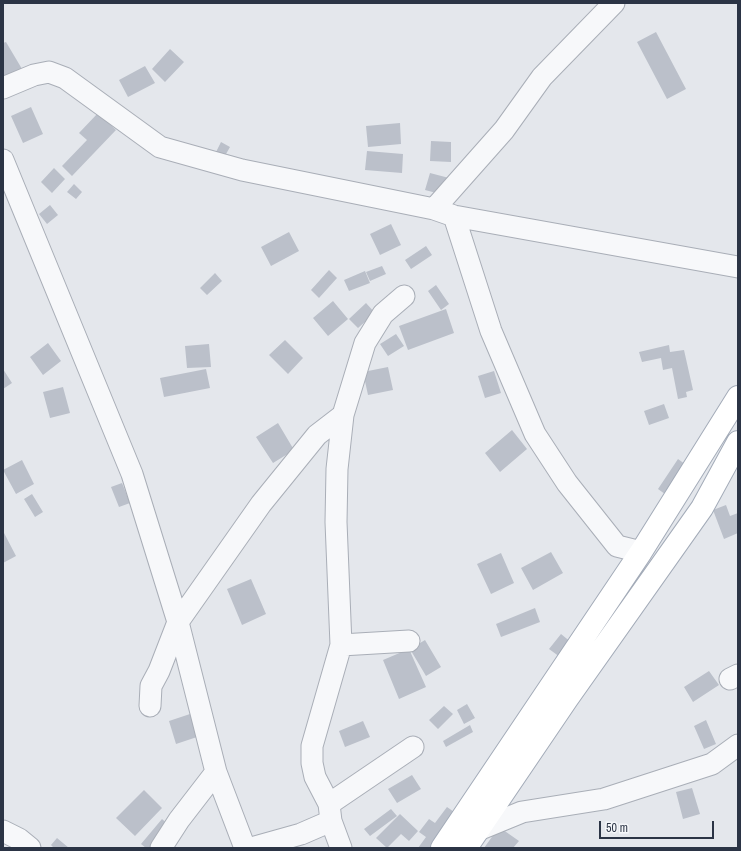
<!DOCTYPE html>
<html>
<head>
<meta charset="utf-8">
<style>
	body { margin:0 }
	#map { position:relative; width:741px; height:851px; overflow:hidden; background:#e4e7ec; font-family:"Archivo Narrow",sans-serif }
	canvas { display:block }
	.frame { position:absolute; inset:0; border:4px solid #2b3445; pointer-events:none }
	.scale { position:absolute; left:599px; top:821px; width:115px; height:18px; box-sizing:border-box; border:2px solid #2b3445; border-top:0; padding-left:5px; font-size:12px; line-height:14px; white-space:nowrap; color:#2b3445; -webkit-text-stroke:3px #f4f6f9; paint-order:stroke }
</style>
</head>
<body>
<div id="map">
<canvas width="741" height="851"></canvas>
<div class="frame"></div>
<div class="scale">50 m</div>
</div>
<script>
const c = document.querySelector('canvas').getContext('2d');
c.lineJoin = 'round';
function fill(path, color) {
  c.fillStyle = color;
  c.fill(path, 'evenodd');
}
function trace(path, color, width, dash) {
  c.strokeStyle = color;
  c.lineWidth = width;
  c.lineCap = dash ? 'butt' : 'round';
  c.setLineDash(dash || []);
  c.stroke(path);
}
const building = new Path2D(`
	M 656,32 L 686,89 L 667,99 L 637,42 Z
	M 6,42 L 25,74 L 3,87 L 3,43 Z
	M 170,49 L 184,62 L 165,82 L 152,69 Z
	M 145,66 L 155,83 L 128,97 L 119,80 Z
	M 31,107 L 43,134 L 23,143 L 11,116 Z
	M 98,113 L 116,130 L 72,176 L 62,166 L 87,140 L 79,133 Z
	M 400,123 L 401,144 L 368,147 L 366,126 Z
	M 431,141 L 451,142 L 451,162 L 430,161 Z
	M 221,142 L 230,147 L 222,161 L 214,156 Z
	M 367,151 L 403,154 L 402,173 L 365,170 Z
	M 54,168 L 65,179 L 52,193 L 41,182 Z
	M 430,173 L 449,178 L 444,195 L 425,190 Z
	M 74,184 L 82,192 L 76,199 L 67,192 Z
	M 50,205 L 58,215 L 47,224 L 39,214 Z
	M 391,224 L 401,245 L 380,255 L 370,234 Z
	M 289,232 L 299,251 L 271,266 L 261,247 Z
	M 426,246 L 432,255 L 411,269 L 405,260 Z
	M 382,266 L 386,274 L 370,281 L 366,272 Z
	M 329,270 L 337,278 L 319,298 L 311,290 Z
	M 365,271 L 370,283 L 349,291 L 344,280 Z
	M 215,273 L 222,281 L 207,295 L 200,288 Z
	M 436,285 L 449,304 L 441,310 L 428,291 Z
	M 333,301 L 348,319 L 328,336 L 313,318 Z
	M 366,303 L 375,313 L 358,328 L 349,319 Z
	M 446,309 L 454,333 L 408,350 L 399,326 Z
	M 396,334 L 404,346 L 388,356 L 380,344 Z
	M 285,340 L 303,358 L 288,374 L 269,355 Z
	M 48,343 L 61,361 L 43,375 L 30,357 Z
	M 209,344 L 211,367 L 187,368 L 185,346 Z
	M 669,345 L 670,352 L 684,350 L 693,390 L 686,392 L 687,397 L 678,399 L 672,368 L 663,370 L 661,358 L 642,362 L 639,352 Z
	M 388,367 L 393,390 L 368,395 L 363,372 Z
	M 3,369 L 12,383 L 3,389 Z
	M 206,369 L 210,388 L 164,397 L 160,378 Z
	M 494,371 L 501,393 L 485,398 L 478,376 Z
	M 63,387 L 70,413 L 50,418 L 43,392 Z
	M 664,404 L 669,418 L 649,425 L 644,411 Z
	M 278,423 L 294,450 L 273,463 L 256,437 Z
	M 512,430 L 527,449 L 500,472 L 485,453 Z
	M 678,459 L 689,467 L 669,497 L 658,489 Z
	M 22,460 L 34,484 L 16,494 L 3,470 Z
	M 122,483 L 130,503 L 119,507 L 111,487 Z
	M 32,494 L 43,512 L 35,517 L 24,499 Z
	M 726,505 L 730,516 L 738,513 L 738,533 L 724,539 L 713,510 Z
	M 3,531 L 16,556 L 3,563 Z
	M 551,552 L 563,573 L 533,590 L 521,568 Z
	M 501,553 L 514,583 L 491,594 L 477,564 Z
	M 251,579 L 266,614 L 242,625 L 227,589 Z
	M 535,608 L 540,622 L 501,637 L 496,624 Z
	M 561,634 L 572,643 L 560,657 L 549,649 Z
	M 425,640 L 441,667 L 426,676 L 410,649 Z
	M 409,649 L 426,687 L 399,699 L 383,660 Z
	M 709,671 L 719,685 L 693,702 L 684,687 Z
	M 467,704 L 475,718 L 464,724 L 457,710 Z
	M 444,706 L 453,714 L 438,729 L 429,720 Z
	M 190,714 L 197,737 L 176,744 L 169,721 Z
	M 706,720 L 716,744 L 704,749 L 694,726 Z
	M 363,721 L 370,737 L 345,747 L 339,731 Z
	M 470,725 L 473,732 L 446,747 L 443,741 Z
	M 412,775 L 421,789 L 397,803 L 388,789 Z
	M 692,788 L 700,814 L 683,819 L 676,792 Z
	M 144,790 L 162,808 L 135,836 L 116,818 Z
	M 447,807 L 457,814 L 433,848 L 418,848 L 426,837 L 419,832 L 429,819 L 435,823 Z
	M 391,809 L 397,816 L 370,836 L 364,829 Z
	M 400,814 L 418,831 L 409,841 L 401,834 L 387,848 L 376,838 Z
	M 162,819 L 170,826 L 151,848 L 146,848 L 141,844 Z
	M 499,827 L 519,841 L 513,848 L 484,848 Z
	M 57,838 L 69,848 L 54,848 L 51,845 Z`);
const minor = new Path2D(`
	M 3,88 L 34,75 L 49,72 L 65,78 L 160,147 L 242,170 L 434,209 L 454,216 L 738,267
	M 3,160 L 132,474 L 178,622 L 216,772 L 245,848
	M 434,209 L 504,130 L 542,77 L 614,3
	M 454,216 L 491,331 L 535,434 L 567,483 L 617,546 L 641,552
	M 341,645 L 336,522 L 337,469 L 343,415 L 365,343 L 383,314 L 404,296
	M 730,679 L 738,675
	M 150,706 L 151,686 L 159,671 L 178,622 L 261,504 L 317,435 L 343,415
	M 329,804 L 413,747
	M 331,821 L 329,804 L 315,777 L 312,763 L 312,746 L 341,645 L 409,641
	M 478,830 L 522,812 L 604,799 L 712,764 L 738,745
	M 3,831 L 19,839 L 30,848
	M 161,848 L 179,820 L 216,772
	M 251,848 L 301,834 L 331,821 L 341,848`);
const major = new Path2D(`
	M 442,848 L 641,552 L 738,397
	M 466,848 L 567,699 L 702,508 L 738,442`);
fill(building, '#bbc0ca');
trace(minor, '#a9aeb7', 23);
trace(major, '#a3abb8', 24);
trace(minor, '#f7f8fa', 21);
trace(major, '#fff', 22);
</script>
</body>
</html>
